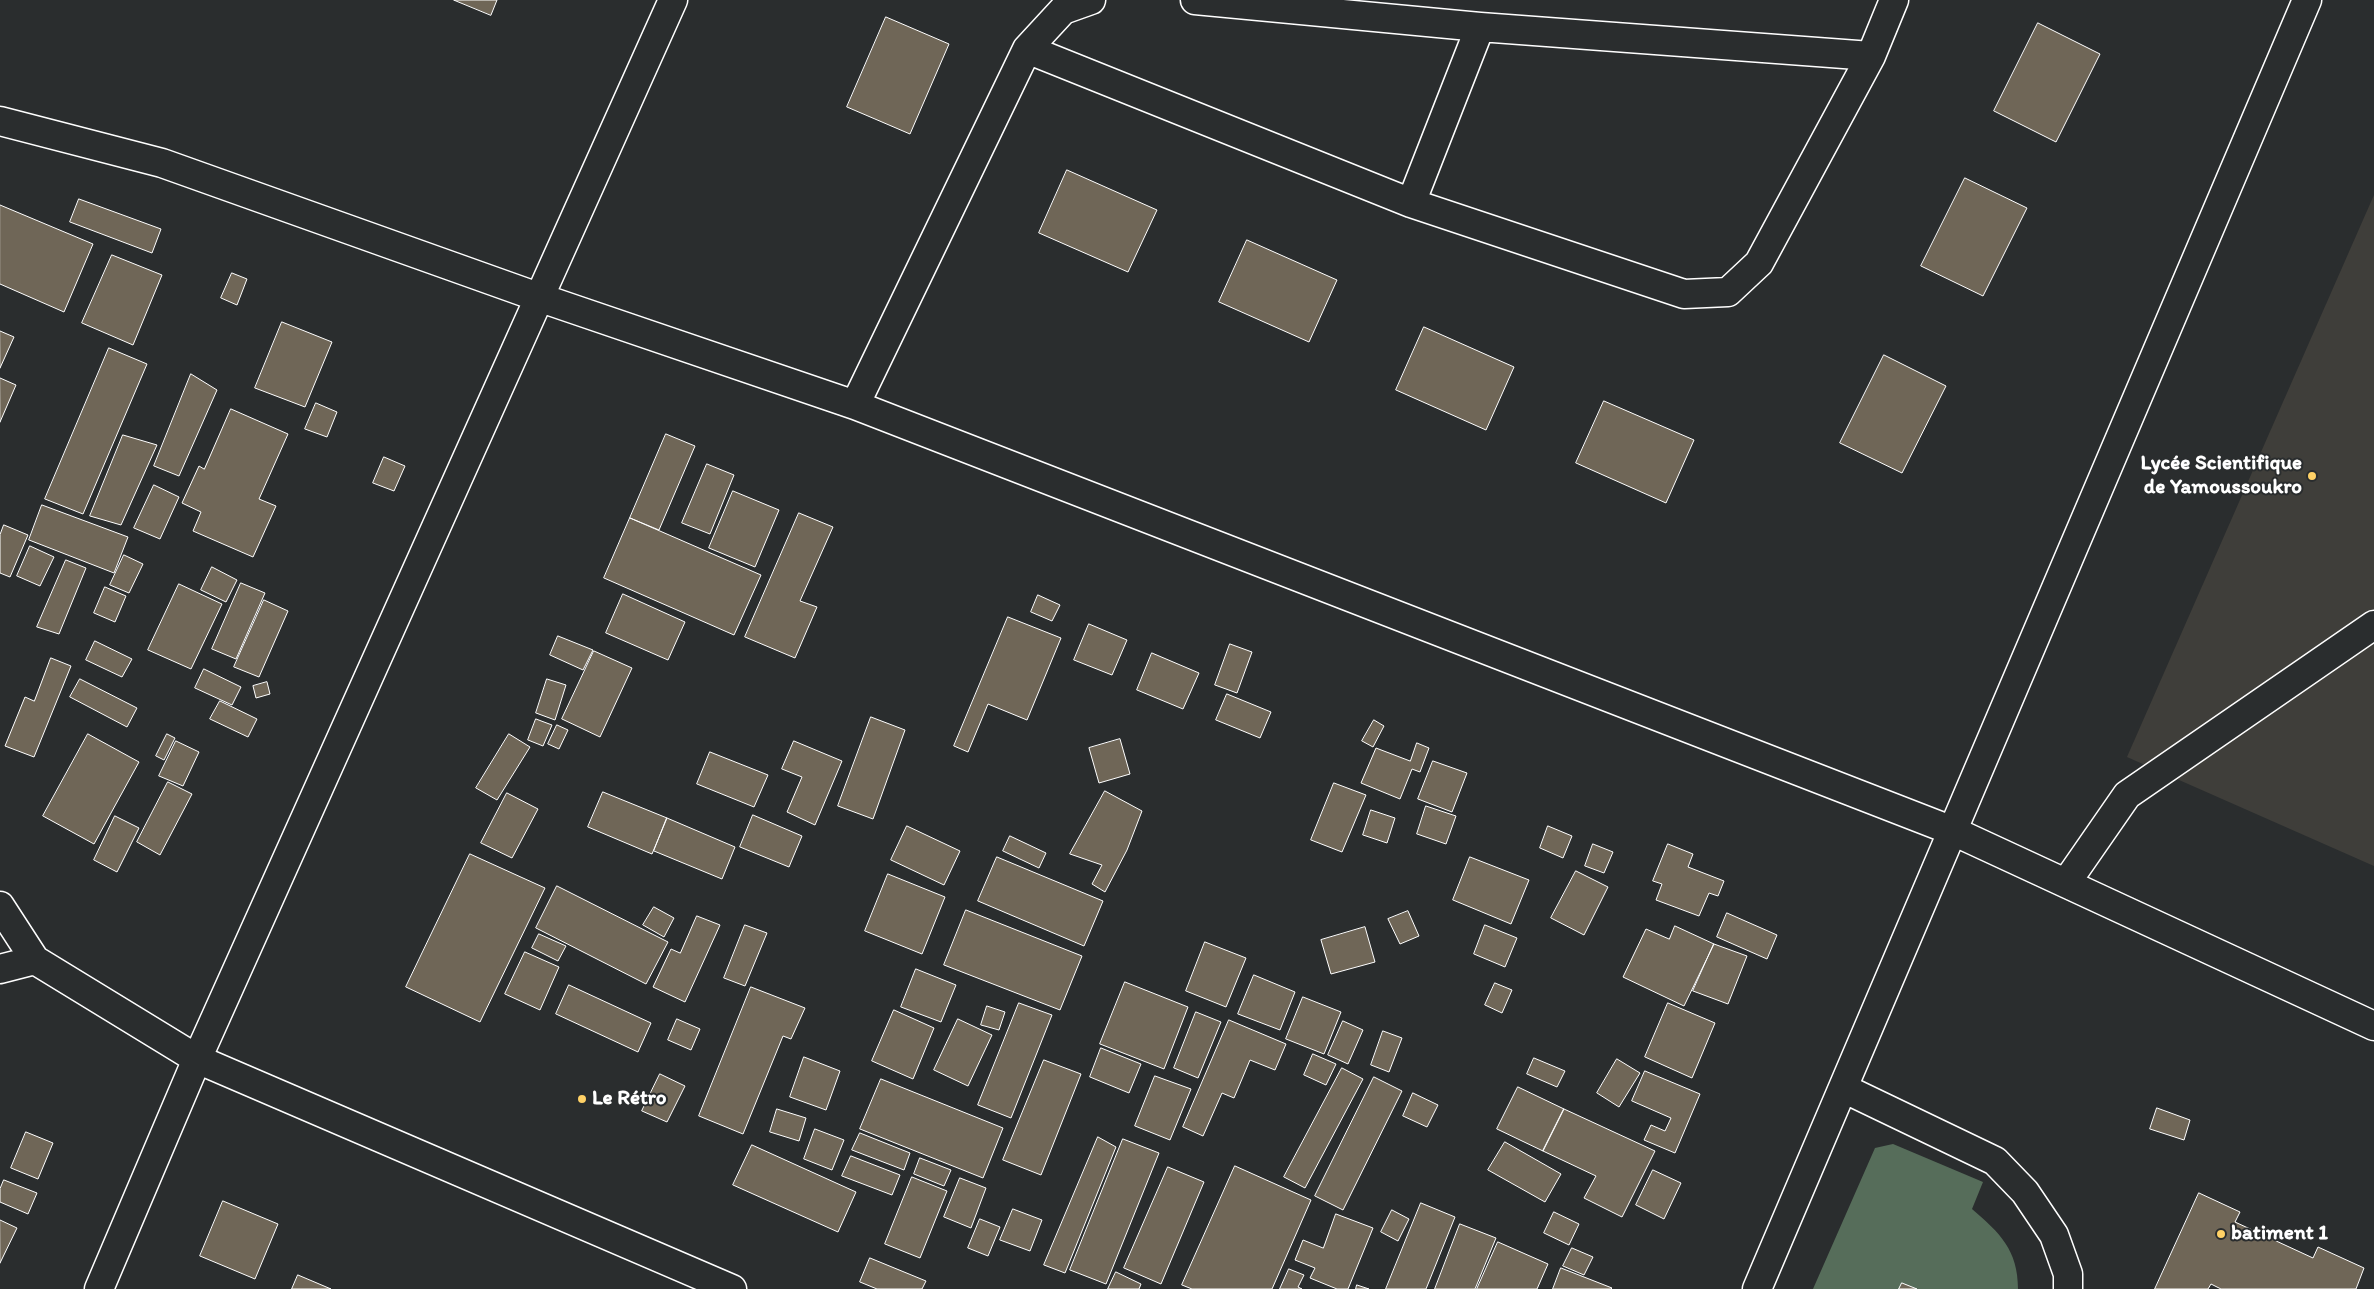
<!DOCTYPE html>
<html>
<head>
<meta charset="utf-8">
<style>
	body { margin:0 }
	canvas { display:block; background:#2a2d2e }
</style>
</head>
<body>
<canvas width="2374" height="1289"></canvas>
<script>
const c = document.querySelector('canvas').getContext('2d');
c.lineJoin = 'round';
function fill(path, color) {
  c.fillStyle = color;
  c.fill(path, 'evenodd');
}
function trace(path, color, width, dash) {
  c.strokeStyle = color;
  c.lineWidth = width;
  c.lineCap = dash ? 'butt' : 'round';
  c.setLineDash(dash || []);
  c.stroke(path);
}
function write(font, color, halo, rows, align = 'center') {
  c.font = font + ' Itim,sans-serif';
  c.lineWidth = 4;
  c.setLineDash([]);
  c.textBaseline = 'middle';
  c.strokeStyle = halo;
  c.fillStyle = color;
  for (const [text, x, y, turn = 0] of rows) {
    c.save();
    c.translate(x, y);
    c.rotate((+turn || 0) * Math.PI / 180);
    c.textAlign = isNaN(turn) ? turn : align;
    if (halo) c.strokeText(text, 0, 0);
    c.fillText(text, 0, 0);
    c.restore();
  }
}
const built = new Path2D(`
	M 2374,195 L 2374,866 L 2127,757 Z`);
const green = new Path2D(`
	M 1893,1144 L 1983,1182 L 1972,1209 C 2000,1233 2018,1250 2018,1289 L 1813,1289 L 1875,1148 Z`);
const building = new Path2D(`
	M 454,0 L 497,0 L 491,15 Z
	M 886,17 L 949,44 L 910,134 L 847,107 Z
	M 2038,23 L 2100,54 L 2056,142 L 1994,111 Z
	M 1067,170 L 1157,210 L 1128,272 L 1039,233 Z
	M 1965,178 L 2027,208 L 1983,296 L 1921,266 Z
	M 79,199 L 161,229 L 152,253 L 70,222 Z
	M 0,205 L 93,244 L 64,312 L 0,284 Z
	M 1247,240 L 1337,280 L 1309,342 L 1219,302 Z
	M 112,255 L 162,275 L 133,345 L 82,323 Z
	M 232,273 L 247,279 L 237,305 L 221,298 Z
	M 282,322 L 332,342 L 305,407 L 255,388 Z
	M 1424,327 L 1514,367 L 1486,430 L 1396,390 Z
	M 0,331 L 14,337 L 0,368 Z
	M 109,348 L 147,364 L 83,514 L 45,499 Z
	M 1884,355 L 1946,386 L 1902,473 L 1840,443 Z
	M 191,374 L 217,390 L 179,476 L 154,466 Z
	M 0,378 L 16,385 L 0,422 Z
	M 1604,401 L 1694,440 L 1666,503 L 1576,463 Z
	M 316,403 L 337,412 L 327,437 L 305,429 Z
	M 231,409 L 288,434 L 259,499 L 276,506 L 253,557 L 193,531 L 201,512 L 182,503 L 199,466 L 204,469 Z
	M 666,434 L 695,446 L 659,530 L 630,518 Z
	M 123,435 L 157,445 L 121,525 L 90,516 Z
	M 384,457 L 405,466 L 394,491 L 373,483 Z
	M 707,464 L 734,475 L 710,534 L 682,523 Z
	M 154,485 L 179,497 L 160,539 L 134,528 Z
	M 733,491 L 779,510 L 755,567 L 709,548 Z
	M 42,505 L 128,537 L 114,573 L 29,540 Z
	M 799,513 L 833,527 L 800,601 L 817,607 L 795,658 L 745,637 Z
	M 630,518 L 761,575 L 734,635 L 604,578 Z
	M 4,525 L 28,535 L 10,577 L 0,573 L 0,535 Z
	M 30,546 L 54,557 L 40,586 L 17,576 Z
	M 124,555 L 143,564 L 129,593 L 110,585 Z
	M 66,560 L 86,568 L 59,634 L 37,627 Z
	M 212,567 L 237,580 L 226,602 L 201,590 Z
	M 241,583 L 265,593 L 236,659 L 212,649 Z
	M 179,584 L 222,604 L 191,669 L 148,650 Z
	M 105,587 L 126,596 L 115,622 L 94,613 Z
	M 623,594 L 685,622 L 668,660 L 606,633 Z
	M 1038,595 L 1060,605 L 1052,621 L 1031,612 Z
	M 264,600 L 288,611 L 259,677 L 234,667 Z
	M 1008,617 L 1061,638 L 1027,720 L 988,704 L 968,752 L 954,746 Z
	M 1089,624 L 1127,640 L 1112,675 L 1074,660 Z
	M 558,636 L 593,650 L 583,670 L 550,655 Z
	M 95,641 L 132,659 L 122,677 L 86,660 Z
	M 1230,644 L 1252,652 L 1237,693 L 1215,685 Z
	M 594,651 L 632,668 L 600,737 L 562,719 Z
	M 1152,653 L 1199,673 L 1183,709 L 1137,690 Z
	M 51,658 L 71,666 L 34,757 L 5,746 L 25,697 L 34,701 Z
	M 204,669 L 241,687 L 232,705 L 195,688 Z
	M 80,679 L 137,708 L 127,727 L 70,697 Z
	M 547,679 L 566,685 L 555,720 L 536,713 Z
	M 267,682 L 270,694 L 256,698 L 253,686 Z
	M 1227,694 L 1271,712 L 1260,738 L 1216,720 Z
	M 220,701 L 257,719 L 248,737 L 210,719 Z
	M 871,717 L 905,730 L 873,819 L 838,806 Z
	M 536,719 L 552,725 L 543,746 L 528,740 Z
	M 1374,720 L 1384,726 L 1373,747 L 1362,741 Z
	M 557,725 L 568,730 L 559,749 L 548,744 Z
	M 88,734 L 139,762 L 94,844 L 43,816 Z
	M 167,734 L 175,738 L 164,760 L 156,756 Z
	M 509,734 L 530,747 L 497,800 L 476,788 Z
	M 1120,739 L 1130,774 L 1099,783 L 1089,748 Z
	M 176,741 L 199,752 L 183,786 L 159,776 Z
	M 794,741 L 842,761 L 815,825 L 787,812 L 802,777 L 782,769 Z
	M 1417,743 L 1429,748 L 1420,772 L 1412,769 L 1400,799 L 1361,783 L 1376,748 L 1410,761 Z
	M 710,752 L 768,775 L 754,807 L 697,784 Z
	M 1433,761 L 1467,773 L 1452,812 L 1418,799 Z
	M 168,782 L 192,794 L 160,855 L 137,842 Z
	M 1334,783 L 1366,795 L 1342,852 L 1311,840 Z
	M 1105,791 L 1142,811 L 1127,850 L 1105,892 L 1092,884 L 1102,865 L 1070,854 Z
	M 603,792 L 667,818 L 652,854 L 588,827 Z
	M 507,793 L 538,809 L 512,858 L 481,843 Z
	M 1426,806 L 1456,816 L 1446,844 L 1417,834 Z
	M 1371,810 L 1395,818 L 1387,843 L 1363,835 Z
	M 753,815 L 802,836 L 789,867 L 740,847 Z
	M 115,816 L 139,828 L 117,872 L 94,860 Z
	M 667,818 L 735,847 L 722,879 L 654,851 Z
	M 907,826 L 960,851 L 944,885 L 891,860 Z
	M 1548,826 L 1572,836 L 1563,858 L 1540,848 Z
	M 1010,836 L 1046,853 L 1039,868 L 1003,851 Z
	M 1593,844 L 1613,852 L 1604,873 L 1585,866 Z
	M 1668,844 L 1693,854 L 1688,867 L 1724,881 L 1718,896 L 1709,893 L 1699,916 L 1656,900 L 1662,884 L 1653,881 Z
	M 470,854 L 545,888 L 480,1022 L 406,987 Z
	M 997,857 L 1103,901 L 1084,946 L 978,901 Z
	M 1470,857 L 1529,880 L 1511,924 L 1453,900 Z
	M 1576,871 L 1608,887 L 1584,935 L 1551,918 Z
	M 888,874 L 945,897 L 922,954 L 865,931 Z
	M 557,886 L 668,942 L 646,984 L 536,928 Z
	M 654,907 L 674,918 L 664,937 L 643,925 Z
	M 966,910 L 1082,956 L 1060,1010 L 944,965 Z
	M 1408,911 L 1419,936 L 1400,944 L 1388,919 Z
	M 1727,913 L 1777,935 L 1767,959 L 1717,937 Z
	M 697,916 L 720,925 L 685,1002 L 653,987 L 671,949 L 680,953 Z
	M 745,925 L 767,933 L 745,986 L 724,978 Z
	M 1485,925 L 1517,938 L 1505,967 L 1474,954 Z
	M 1675,926 L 1714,944 L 1684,1006 L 1623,977 L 1646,929 L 1669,939 Z
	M 1365,927 L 1375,962 L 1331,974 L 1321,940 Z
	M 539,934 L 566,946 L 558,961 L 532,948 Z
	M 1205,942 L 1246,958 L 1226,1007 L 1186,991 Z
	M 1714,944 L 1747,956 L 1728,1004 L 1693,991 Z
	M 525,952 L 559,967 L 540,1010 L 505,994 Z
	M 916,969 L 956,985 L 941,1022 L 901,1007 Z
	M 1254,975 L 1295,992 L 1280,1030 L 1238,1014 Z
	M 1125,982 L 1188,1007 L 1164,1069 L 1100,1044 Z
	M 1495,983 L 1512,990 L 1502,1013 L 1485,1005 Z
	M 569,985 L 651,1023 L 638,1052 L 556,1014 Z
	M 751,987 L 805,1008 L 791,1039 L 783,1036 L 743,1134 L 699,1116 Z
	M 1303,997 L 1341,1012 L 1324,1054 L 1286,1039 Z
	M 1019,1003 L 1052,1015 L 1011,1118 L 978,1105 Z
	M 1668,1003 L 1715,1023 L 1692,1078 L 1645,1057 Z
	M 987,1006 L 1005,1012 L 999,1030 L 981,1025 Z
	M 894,1010 L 934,1028 L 913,1079 L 872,1061 Z
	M 1196,1012 L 1221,1022 L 1198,1078 L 1174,1068 Z
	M 677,1019 L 700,1029 L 691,1050 L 668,1040 Z
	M 958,1019 L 992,1035 L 968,1086 L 934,1070 Z
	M 1229,1020 L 1286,1044 L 1275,1070 L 1250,1060 L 1234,1098 L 1222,1093 L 1203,1136 L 1183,1127 Z
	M 1343,1021 L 1363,1030 L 1348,1064 L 1328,1055 Z
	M 1383,1031 L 1402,1038 L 1389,1072 L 1371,1065 Z
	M 1101,1048 L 1141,1064 L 1129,1093 L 1090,1077 Z
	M 1313,1054 L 1336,1064 L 1326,1085 L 1304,1075 Z
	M 804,1057 L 840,1071 L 826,1110 L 790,1097 Z
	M 1534,1058 L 1565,1071 L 1557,1087 L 1527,1074 Z
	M 1617,1059 L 1640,1073 L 1619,1107 L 1597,1093 Z
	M 1044,1060 L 1081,1074 L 1041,1175 L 1003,1160 Z
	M 1342,1068 L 1363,1079 L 1305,1188 L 1284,1177 Z
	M 1645,1071 L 1700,1094 L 1675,1153 L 1644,1140 L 1651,1125 L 1665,1131 L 1671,1118 L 1632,1101 Z
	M 660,1074 L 685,1086 L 667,1122 L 642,1111 Z
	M 1155,1076 L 1191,1089 L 1170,1140 L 1135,1126 Z
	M 1374,1077 L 1402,1091 L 1343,1210 L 1315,1196 Z
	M 881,1079 L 1003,1128 L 983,1178 L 860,1129 Z
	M 1518,1087 L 1564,1109 L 1543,1151 L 1497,1129 Z
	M 1413,1093 L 1438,1105 L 1427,1127 L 1403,1116 Z
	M 2157,1108 L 2190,1120 L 2184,1140 L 2150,1129 Z
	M 777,1109 L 806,1118 L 799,1141 L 770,1132 Z
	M 1564,1109 L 1655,1151 L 1622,1217 L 1584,1198 L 1596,1176 L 1543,1151 Z
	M 815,1129 L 844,1140 L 832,1170 L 804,1159 Z
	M 26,1132 L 53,1143 L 38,1179 L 11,1168 Z
	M 860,1133 L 910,1153 L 904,1170 L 852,1150 Z
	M 1098,1137 L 1116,1147 L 1065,1273 L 1044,1265 Z
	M 1123,1139 L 1159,1153 L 1106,1284 L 1070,1270 Z
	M 1505,1142 L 1561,1174 L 1545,1202 L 1488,1170 Z
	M 752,1145 L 856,1192 L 838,1232 L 733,1185 Z
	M 851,1156 L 900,1175 L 892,1195 L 842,1176 Z
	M 920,1158 L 951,1170 L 944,1186 L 914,1174 Z
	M 1235,1166 L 1311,1200 L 1272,1289 L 1192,1289 L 1182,1285 Z
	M 1168,1167 L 1204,1182 L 1161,1284 L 1124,1268 Z
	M 1653,1170 L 1681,1183 L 1664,1219 L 1636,1205 Z
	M 912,1177 L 947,1191 L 920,1258 L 885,1244 Z
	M 960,1178 L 986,1188 L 971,1228 L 944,1217 Z
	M 4,1180 L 37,1193 L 28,1214 L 0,1202 L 0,1189 Z
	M 2199,1193 L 2240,1212 L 2235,1222 L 2313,1258 L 2318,1247 L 2364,1268 L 2356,1289 L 2221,1289 L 2211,1284 L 2208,1289 L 2155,1289 Z
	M 223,1201 L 278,1224 L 255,1279 L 200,1256 Z
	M 1421,1203 L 1455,1217 L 1426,1289 L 1386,1289 Z
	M 1013,1209 L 1042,1220 L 1030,1251 L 1000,1240 Z
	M 1392,1210 L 1409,1219 L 1398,1241 L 1381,1232 Z
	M 1554,1212 L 1579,1224 L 1569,1245 L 1544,1233 Z
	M 1336,1214 L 1373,1228 L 1348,1289 L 1337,1289 L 1310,1278 L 1315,1268 L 1295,1260 L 1303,1240 L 1323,1248 Z
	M 980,1219 L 1000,1227 L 988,1256 L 968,1248 Z
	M 0,1220 L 17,1228 L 0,1263 Z
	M 1460,1224 L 1496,1238 L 1475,1289 L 1435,1289 Z
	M 1498,1242 L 1548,1264 L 1537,1289 L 1477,1289 Z
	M 1572,1248 L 1593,1257 L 1584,1275 L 1563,1266 Z
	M 870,1258 L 926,1281 L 922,1289 L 877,1289 L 860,1282 Z
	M 1561,1268 L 1612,1288 L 1611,1289 L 1553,1289 Z
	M 1289,1269 L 1304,1275 L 1298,1287 L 1302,1289 L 1280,1289 Z
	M 1116,1272 L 1141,1284 L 1139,1289 L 1108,1289 Z
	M 298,1275 L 331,1289 L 292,1289 Z
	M 1902,1283 L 1917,1289 L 1899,1289 Z
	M 1357,1285 L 1369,1289 L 1356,1289 Z`);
const minor = new Path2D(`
	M 1195,0 L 1480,27 L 1871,56
	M 1027,49 L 1411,203 L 1684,294 L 1728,292 L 1759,263 L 1871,56 L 1894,0
	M 0,121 L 162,163 L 538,297 L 855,405 L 1953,831 L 2374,1026
	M 1411,203 L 1480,27
	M 855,405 L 1027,49 L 1063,10 L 1091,0
	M 2066,883 L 2127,795 L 2374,625
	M 0,906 L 35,960
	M 0,969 L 35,960 L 197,1059 L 732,1289
	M 1843,1088 L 1995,1161 L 2025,1192 L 2054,1235 L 2068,1274 L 2068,1289
	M 99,1289 L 197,1059 L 673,0
	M 1757,1289 L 2307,0`);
const markers = [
	[2312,476,5,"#ffd166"],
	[582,1099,5,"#ffd166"],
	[2221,1234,5,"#ffd166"]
];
const poiNames = [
	["Lycée Scientifique",2302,464,"right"],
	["de Yamoussoukro",2302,488,"right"],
	["Le Rétro",592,1099],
	["batiment 1",2231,1234]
];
fill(built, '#3f3e3a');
fill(green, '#566d5a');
fill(building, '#6f6657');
trace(building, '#fff', 1);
trace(minor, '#fff', 31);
trace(minor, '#2a2d2e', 28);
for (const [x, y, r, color] of markers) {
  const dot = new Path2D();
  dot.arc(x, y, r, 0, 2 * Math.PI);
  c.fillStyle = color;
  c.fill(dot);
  trace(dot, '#2a2d2e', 2);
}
write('bold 21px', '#fff', '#2a2d2e', poiNames, 'left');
</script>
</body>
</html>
